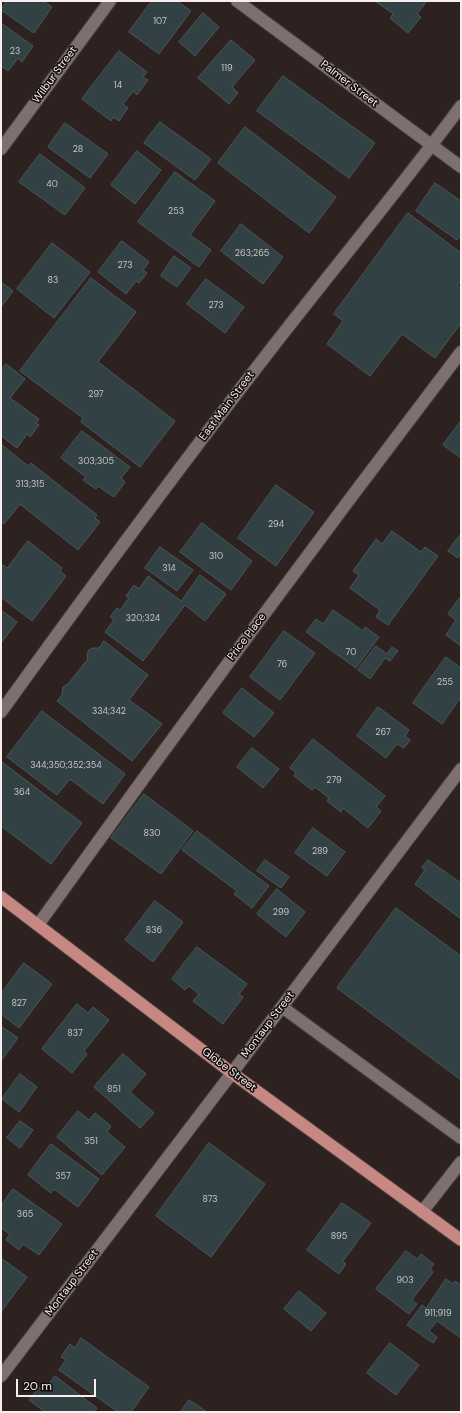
<!DOCTYPE html>
<html>
<head>
<meta charset="utf-8">
<style>
	body { margin:0 }
	#map { position:relative; width:462px; height:1413px; overflow:hidden; background:#2e2220; font-family:"DM Sans",sans-serif }
	canvas { display:block }
	.frame { position:absolute; inset:0; border:2px solid #f7eeed; pointer-events:none }
	.scale { position:absolute; left:16px; top:1379px; width:80px; height:18px; box-sizing:border-box; border:2px solid #f7eeed; border-top:0; padding-left:5px; font-size:12px; line-height:14px; white-space:nowrap; color:#f7eeed; -webkit-text-stroke:3px #120d0c; paint-order:stroke }
</style>
</head>
<body>
<div id="map">
<canvas width="462" height="1413"></canvas>
<div class="frame"></div>
<div class="scale">20 m</div>
</div>
<script>
const c = document.querySelector('canvas').getContext('2d');
c.lineJoin = 'round';
function fill(path, color) {
  c.fillStyle = color;
  c.fill(path, 'evenodd');
}
function trace(path, color, width, dash) {
  c.strokeStyle = color;
  c.lineWidth = width;
  c.lineCap = dash ? 'butt' : 'round';
  c.setLineDash(dash || []);
  c.stroke(path);
}
function write(font, color, halo, rows, align = 'center') {
  c.font = font + ' "DM Sans",sans-serif';
  c.lineWidth = 3;
  c.setLineDash([]);
  c.textBaseline = 'middle';
  c.strokeStyle = halo;
  c.fillStyle = color;
  for (const [text, x, y, turn = 0] of rows) {
    c.save();
    c.translate(x, y);
    c.rotate((+turn || 0) * Math.PI / 180);
    c.textAlign = isNaN(turn) ? turn : align;
    if (halo) c.strokeText(text, 0, 0);
    c.fillText(text, 0, 0);
    c.restore();
  }
}
const building = new Path2D(`
	M 7,1 L 43,1 L 52,7 L 34,33 L 1,10 Z
	M 152,1 L 177,1 L 191,11 L 159,54 L 129,32 Z
	M 375,1 L 427,1 L 417,14 L 421,17 L 408,33 L 390,18 L 393,14 Z
	M 203,13 L 219,27 L 195,56 L 179,42 Z
	M 1,23 L 33,46 L 22,62 L 18,58 L 8,71 L 1,66 Z
	M 231,40 L 255,60 L 232,87 L 238,93 L 229,104 L 198,78 Z
	M 119,51 L 147,72 L 143,77 L 148,80 L 137,95 L 133,91 L 123,104 L 128,108 L 119,121 L 113,117 L 111,121 L 82,99 Z
	M 283,76 L 375,143 L 349,178 L 257,111 Z
	M 160,122 L 211,159 L 195,180 L 144,143 Z
	M 65,123 L 108,154 L 90,178 L 48,147 Z
	M 245,127 L 336,197 L 309,233 L 218,163 Z
	M 137,151 L 161,170 L 135,204 L 111,185 Z
	M 40,154 L 85,188 L 65,215 L 19,182 Z
	M 175,172 L 215,201 L 190,235 L 211,250 L 199,267 L 138,222 Z
	M 435,183 L 461,201 L 461,235 L 457,240 L 416,211 Z
	M 408,213 L 461,253 L 461,281 L 457,286 L 461,288 L 461,323 L 435,358 L 402,334 L 370,376 L 327,344 L 343,321 L 334,314 Z
	M 241,224 L 283,257 L 263,284 L 221,251 Z
	M 122,241 L 149,262 L 143,270 L 147,273 L 139,283 L 136,281 L 126,294 L 98,272 Z
	M 52,243 L 90,272 L 54,318 L 17,289 Z
	M 174,256 L 191,268 L 177,287 L 161,276 Z
	M 91,278 L 136,312 L 98,362 L 175,421 L 140,467 L 81,422 L 83,418 L 20,371 Z
	M 206,279 L 244,307 L 225,333 L 187,304 Z
	M 1,282 L 13,291 L 1,307 Z
	M 6,364 L 25,379 L 10,398 L 39,419 L 36,423 L 39,425 L 30,437 L 27,434 L 17,448 L 1,436 L 1,370 Z
	M 461,421 L 461,458 L 443,445 Z
	M 82,431 L 130,467 L 121,478 L 125,482 L 114,497 L 98,486 L 96,489 L 83,480 L 86,477 L 61,458 Z
	M 1,444 L 28,466 L 31,463 L 97,515 L 95,518 L 100,522 L 78,550 L 20,504 L 4,524 L 1,521 Z
	M 276,485 L 314,512 L 276,566 L 238,538 Z
	M 202,523 L 252,561 L 231,590 L 180,552 Z
	M 392,531 L 421,552 L 425,547 L 438,556 L 388,625 L 376,617 L 380,610 L 350,588 L 359,575 L 353,571 L 376,539 L 382,544 Z
	M 461,534 L 461,553 L 458,558 L 448,551 Z
	M 28,541 L 62,568 L 60,571 L 66,576 L 32,621 L 1,597 L 1,564 L 7,568 Z
	M 160,547 L 193,570 L 177,591 L 145,568 Z
	M 200,575 L 226,594 L 205,621 L 185,605 L 143,661 L 105,632 L 114,620 L 110,617 L 117,608 L 120,610 L 129,598 L 126,596 L 134,585 L 139,589 L 148,576 L 181,601 Z
	M 460,598 L 461,599 L 461,646 L 446,635 L 456,620 L 448,614 Z
	M 1,610 L 17,622 L 1,643 Z
	M 333,610 L 363,631 L 365,627 L 379,637 L 356,668 L 306,632 L 316,619 L 323,624 Z
	M 284,631 L 315,653 L 280,700 L 250,677 Z
	M 104,641 L 148,675 L 129,700 L 162,724 L 132,761 L 57,701 L 62,695 L 63,687 L 68,684 L 88,659 L 87,655 L 89,650 L 93,648 L 99,648 Z
	M 376,646 L 387,654 L 392,647 L 398,651 L 390,661 L 385,658 L 370,679 L 358,670 Z
	M 446,657 L 461,668 L 461,697 L 442,724 L 413,703 Z
	M 242,688 L 274,713 L 254,737 L 223,713 Z
	M 378,707 L 409,730 L 405,736 L 410,740 L 404,748 L 397,744 L 386,758 L 357,736 Z
	M 42,711 L 125,774 L 103,804 L 70,779 L 57,795 L 7,757 Z
	M 313,739 L 385,796 L 376,807 L 381,811 L 368,828 L 343,808 L 341,812 L 327,801 L 329,798 L 315,787 L 312,790 L 294,776 L 296,772 L 290,768 Z
	M 252,748 L 279,769 L 263,788 L 237,767 Z
	M 2,762 L 82,823 L 51,864 L 1,826 L 1,764 Z
	M 144,794 L 193,831 L 161,874 L 111,838 Z
	M 313,828 L 345,852 L 327,876 L 295,853 Z
	M 197,831 L 269,886 L 252,908 L 234,894 L 237,891 L 182,850 Z
	M 265,860 L 289,877 L 281,888 L 257,871 Z
	M 428,860 L 461,883 L 461,919 L 415,884 L 425,870 L 422,868 Z
	M 277,889 L 305,912 L 286,937 L 257,914 Z
	M 155,901 L 183,922 L 153,962 L 125,940 Z
	M 396,908 L 461,956 L 461,1080 L 337,988 Z
	M 197,947 L 247,984 L 239,994 L 243,997 L 223,1024 L 193,1001 L 199,994 L 189,986 L 185,990 L 172,979 Z
	M 24,963 L 52,984 L 19,1028 L 1,1014 L 1,994 Z
	M 77,1004 L 88,1013 L 93,1007 L 109,1020 L 84,1051 L 87,1054 L 72,1073 L 42,1049 Z
	M 1,1026 L 18,1038 L 1,1061 Z
	M 123,1054 L 146,1074 L 130,1092 L 154,1113 L 140,1128 L 94,1087 Z
	M 20,1074 L 37,1087 L 19,1112 L 2,1099 Z
	M 78,1111 L 89,1120 L 95,1113 L 111,1126 L 107,1132 L 125,1147 L 102,1175 L 57,1137 Z
	M 20,1121 L 33,1130 L 20,1148 L 7,1138 Z
	M 209,1143 L 265,1184 L 211,1257 L 156,1216 Z
	M 51,1144 L 99,1179 L 78,1207 L 54,1189 L 51,1193 L 28,1175 Z
	M 13,1189 L 62,1224 L 39,1255 L 23,1244 L 19,1250 L 6,1240 L 10,1234 L 1,1228 L 1,1206 Z
	M 342,1203 L 371,1223 L 343,1261 L 346,1264 L 339,1274 L 307,1250 Z
	M 406,1251 L 417,1259 L 421,1254 L 434,1264 L 430,1269 L 433,1272 L 412,1300 L 417,1304 L 409,1314 L 376,1289 Z
	M 1,1258 L 27,1277 L 1,1312 Z
	M 446,1279 L 453,1284 L 455,1281 L 461,1285 L 461,1338 L 437,1321 L 429,1331 L 437,1337 L 433,1343 L 407,1325 L 422,1305 L 426,1308 Z
	M 299,1291 L 326,1313 L 311,1331 L 284,1309 Z
	M 81,1338 L 149,1387 L 131,1412 L 118,1412 L 59,1370 L 66,1360 L 61,1357 L 70,1344 L 75,1348 Z
	M 390,1343 L 419,1365 L 396,1395 L 367,1373 Z
	M 55,1376 L 97,1408 L 94,1412 L 45,1412 L 29,1400 L 39,1387 L 44,1391 Z
	M 189,1400 L 207,1412 L 181,1412 Z`);
const minor = new Path2D(`
	M 237,1 L 461,167
	M 1,149 L 110,1
	M 1,712 C 86,594 172,477 261,362 C 327,276 397,193 461,106
	M 38,925 C 176,732 317,541 461,352
	M 282,1007 L 461,1138
	M 422,1212 L 461,1162
	M 1,1376 L 232,1073 L 461,769`);
const major = new Path2D(`
	M 1,897 L 232,1073 L 461,1240`);
const numberNames = [
	["107",160,22],
	["23",15,52],
	["119",227,69],
	["14",118,86],
	["28",78,150],
	["40",52,185],
	["253",176,212],
	["263;265",252,254],
	["273",125,266],
	["83",53,281],
	["273",216,306],
	["297",96,395],
	["303;305",96,462],
	["313;315",30,485],
	["294",276,525],
	["310",216,557],
	["314",169,569],
	["320;324",143,619],
	["70",351,653],
	["76",282,665],
	["255",445,683],
	["334;342",109,712],
	["267",383,733],
	["344;350;352;354",66,766],
	["279",334,781],
	["364",22,793],
	["830",152,834],
	["289",320,852],
	["299",281,913],
	["836",154,931],
	["827",19,1004],
	["837",75,1034],
	["851",114,1090],
	["351",91,1142],
	["357",63,1177],
	["873",210,1200],
	["365",25,1215],
	["895",339,1237],
	["903",405,1281],
	["911;919",438,1314]
];
const streetNames = [
	["Wilbur Street",55,75,-54],
	["Palmer Street",349,84,37],
	["East Main Street",227,406,-53],
	["Price Place",247,637,-53],
	["Montaup Street",268,1025,-53],
	["Globe Street",229,1070,37],
	["Montaup Street",72,1283,-53]
];
fill(building, '#324143');
trace(building, '#49585b', 1);
trace(minor, '#473d3c', 14);
trace(major, '#473d3c', 14);
trace(minor, '#7e706e', 12);
trace(major, '#c78782', 12);
write('9px', '#c6c3c2', null, numberNames);
write('11px', '#f7eeed', '#120d0c', streetNames);
</script>
</body>
</html>
